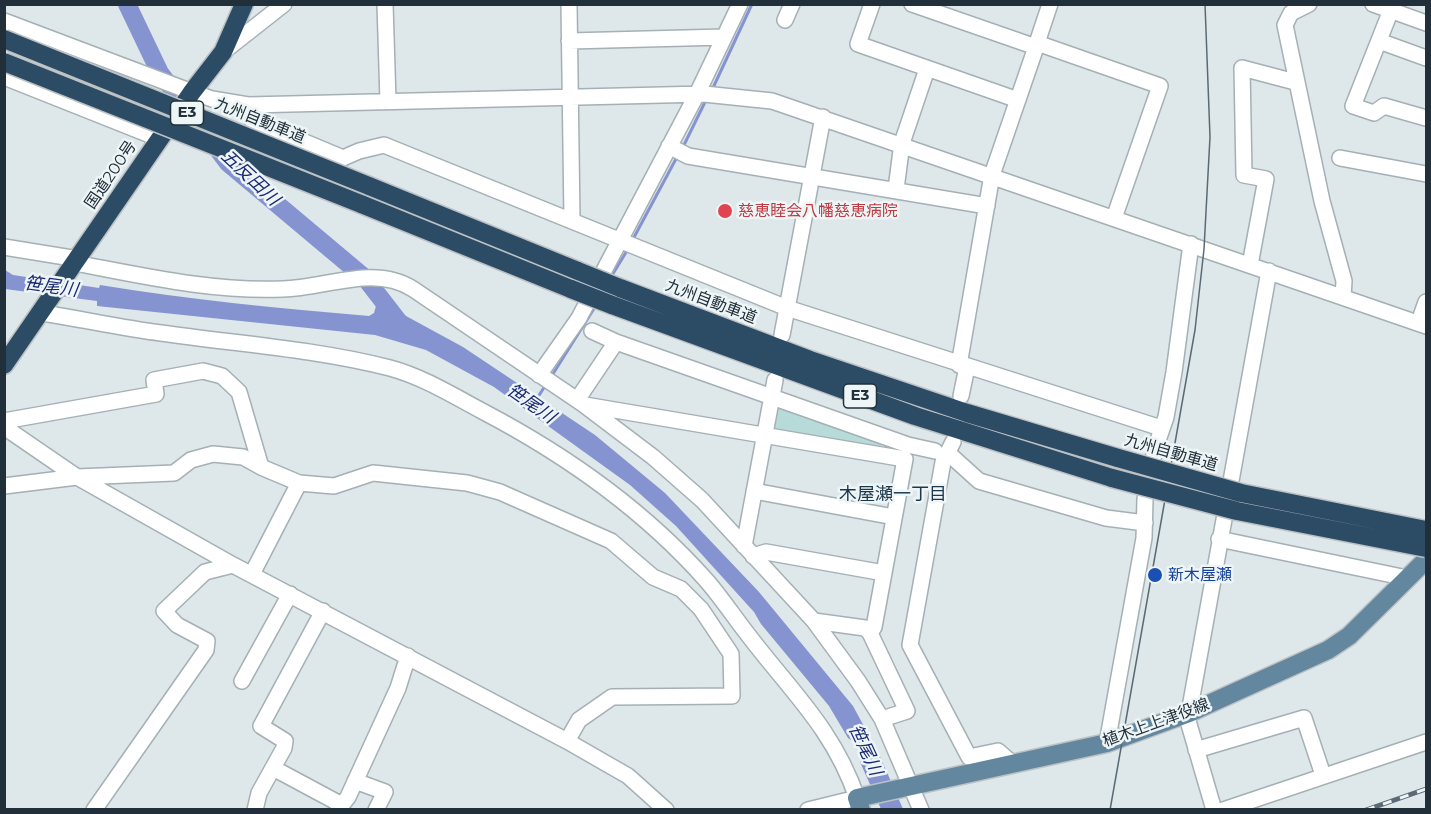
<!DOCTYPE html>
<html>
<head>
<meta charset="utf-8">
<style>
	body { margin:0 }
	#map { position:relative; width:1431px; height:814px; overflow:hidden; background:#dee7ea; font-family:Montserrat,sans-serif }
	canvas { display:block }
	.frame { position:absolute; inset:0; border:6px solid #202f39; pointer-events:none }
</style>
</head>
<body>
<div id="map">
<canvas width="1431" height="814"></canvas>
<div class="frame"></div>
</div>
<script>
const c = document.querySelector('canvas').getContext('2d');
c.lineJoin = 'round';
function fill(path, color) {
  c.fillStyle = color;
  c.fill(path, 'evenodd');
}
function trace(path, color, width, dash) {
  c.strokeStyle = color;
  c.lineWidth = width;
  c.lineCap = dash ? 'butt' : 'round';
  c.setLineDash(dash || []);
  c.stroke(path);
}
function write(font, color, halo, rows, align = 'center') {
  c.font = font + ' Montserrat,"Noto Sans JP",sans-serif';
  c.lineWidth = 5;
  c.setLineDash([]);
  c.textBaseline = 'middle';
  c.strokeStyle = halo;
  c.fillStyle = color;
  for (const [text, x, y, turn = 0] of rows) {
    c.save();
    c.translate(x, y);
    c.rotate((+turn || 0) * Math.PI / 180);
    c.textAlign = isNaN(turn) ? turn : align;
    if (halo) c.strokeText(text, 0, 0);
    c.fillText(text, 0, 0);
    c.restore();
  }
}
const green = new Path2D(`
	M 776,402 L 882,441 L 880,451 L 771,431 Z`);
const water = new Path2D(`
	M 5,270 L 13,275 L 99,288 L 100,285 C 190,300 279,308 369,316 L 374,313 L 376,306 L 395,310 L 463,347 L 595,435 L 665,493 L 759,592 L 853,706 L 879,754 L 903,809 L 881,809 L 860,762 L 864,757 L 861,747 L 848,738 L 829,706 L 761,624 L 754,612 L 676,526 L 630,485 L 494,387 L 426,350 L 375,335 L 97,306 L 97,301 L 5,289 Z`);
const stream = new Path2D(`
	M 712,90 L 752,4
	M 682,149 L 707,98
	M 632,241 L 677,157
	M 611,277 L 628,249
	M 551,377 L 595,307
	M 536,400 L 545,386`);
const river = new Path2D(`
	M 127,4 L 160,73 L 228,163 L 365,278 L 403,327`);
const minor = new Path2D(`
	M 385,4 L 388,101
	M 569,4 L 572,220
	M 872,4 L 858,44 L 1018,100
	M 912,4 L 1036,47 L 1037,43 L 1160,86 L 1114,218
	M 1309,4 L 1291,13 L 1285,25 L 1322,201 L 1344,281 L 1343,297
	M 1373,4 L 1426,23
	M 1391,10 L 1353,106 L 1374,113 L 1384,106 L 1426,118
	M 785,20 L 792,4
	M 4,21 L 192,92 L 212,99 L 248,105 L 704,94 L 772,101 L 1426,326
	M 569,41 L 724,37
	M 1379,41 L 1426,58
	M 1037,43 L 1050,4
	M 223,52 L 284,4
	M 4,77 L 160,139
	M 248,105 L 252,120 L 343,158 L 359,151 L 384,145 L 787,308 L 1161,428
	M 669,146 L 688,156 L 987,206
	M 1340,158 L 1426,174
	M 896,189 L 902,143 L 927,69
	M 4,247 L 78,259
	M 75,263 C 144,276 213,292 283,289 C 326,288 375,264 413,289 L 583,404 L 653,457 L 702,500 L 814,621 L 858,681 L 882,719 L 921,810
	M 1250,265 L 1266,179 L 1244,175 L 1242,68 L 1295,82
	M 42,313 C 82,319 121,328 161,333 C 238,344 316,349 390,368 C 423,377 452,395 482,411 C 566,455 642,508 706,580 C 721,597 734,617 749,636 C 791,691 834,730 857,798 L 808,810
	M 1419,322 L 1426,302
	M 592,331 L 616,342
	M 782,335 L 823,117
	M 959,365 L 992,175 L 1036,47
	M 539,375 L 579,318 L 697,94 L 740,4
	M 961,396 L 967,367
	M 577,400 L 616,342 L 908,445 L 935,451
	M 585,405 L 905,459 L 874,627 L 870,633 L 865,628 L 814,621
	M 4,421 L 156,394 L 154,380 L 203,371 L 222,376 L 239,392 L 261,467 L 299,483 L 334,486 L 373,473 L 467,483 L 500,492 L 611,541 L 653,577 L 681,589 L 701,609 L 731,654 L 732,696 L 612,697 L 579,720 L 567,741
	M 4,427 L 77,477 L 233,565 L 567,741 L 628,776 L 666,810
	M 953,442 L 943,462 L 910,645 L 969,757 L 998,751 L 1013,764
	M 948,453 L 979,481 L 1106,518 L 1145,523
	M 4,486 L 77,477 L 174,473 L 191,460 L 213,454 L 243,457 L 261,467
	M 754,491 L 894,517
	M 1219,539 L 1407,578
	M 744,546 L 775,380
	M 753,556 L 766,552 L 884,573
	M 252,574 L 299,483
	M 870,633 L 907,711 L 882,719
	M 242,681 L 290,594
	M 1189,713 L 1269,271
	M 1186,714 L 1214,810
	M 1107,743 L 1144,538 L 1145,499 L 1155,449 L 1166,417 L 1174,372 L 1191,244
	M 1196,750 L 1304,718 L 1323,775
	M 273,768 L 342,805 L 341,810
	M 355,781 L 385,792 L 376,810
	M 94,810 L 206,650 L 207,641 L 177,625 L 164,611 L 205,572 L 233,565
	M 255,810 L 259,793 L 284,748 L 285,741 L 261,726 L 323,611
	M 338,810 L 348,797 L 398,688 L 408,656
	M 1223,810 L 1426,742`);
const major = new Path2D(`
	M 861,810 L 857,798 L 1107,743 L 1189,713 L 1328,650 L 1349,636 L 1426,560`);
const highway = new Path2D(`
	M 369,186 L 578,271
	M 361,204 L 571,289
	M 620,288 L 810,360 L 967,413 L 1118,458
	M 612,305 L 915,416 L 1112,478
	M 4,365 L 192,92 L 223,52 L 244,4`);
const tram = new Path2D(`
	M 1110,810 L 1195,330 L 1204,249 L 1210,137 L 1205,4`);
const rail = new Path2D(`
	M 1366,810 L 1426,789`);
const highwayBridge = new Path2D(`
	M 4,39 L 369,186
	M 4,62 L 361,204
	M 578,271 L 620,288
	M 571,289 L 612,305
	M 1118,458 L 1241,493 L 1426,530
	M 1112,478 L 1237,511 L 1426,548`);
const markers = [
	[725,211,8,"#e0444e"],
	[1155,575,8,"#1a4fb4"]
];
const shields = [
	[187,113,33],
	[860,396,33]
];
const shieldNames = [
	["E3",187,113],
	["E3",860,396]
];
const streetNames = [
	["九州自動車道",260,121,22],
	["国道200号",111,175,-56],
	["九州自動車道",711,302,21],
	["九州自動車道",1171,453,16],
	["植木上上津役線",1156,723,-20]
];
const healthNames = [
	["慈恵睦会八幡慈恵病院",738,211]
];
const transitNames = [
	["新木屋瀬",1168,575]
];
const waterNames = [
	["五反田川",250,178,43],
	["笹尾川",51,287,8],
	["笹尾川",531,404,35],
	["笹尾川",865,750,65]
];
const neighbourhoodNames = [
	["木屋瀬一丁目",893,495]
];
fill(green, '#b6dbd9');
fill(water, '#8593d0');
trace(stream, '#8593d0', 3);
trace(river, '#8593d0', 18);
trace(minor, '#a5b0b5', 18);
trace(major, '#bcc1c4', 21);
trace(highway, '#bcc1c4', 21);
trace(minor, '#fff', 15);
trace(major, '#62879f', 18);
trace(highway, '#2c4b65', 18);
trace(tram, '#5a6a75', 1.5);
trace(rail, '#5a6a75', 5);
trace(rail, '#eef5f6', 3, [9]);
trace(highwayBridge, '#bcc1c4', 21, []);
trace(highwayBridge, '#2c4b65', 18);
for (const [x, y, r, color] of markers) {
  const dot = new Path2D();
  dot.arc(x, y, r, 0, 2 * Math.PI);
  c.fillStyle = color;
  c.fill(dot);
  trace(dot, '#eef5f6', 2);
}
for (const [x, y, w] of shields) {
  const box = new Path2D();
  box.roundRect(x - w / 2, y - 12, w, 24, 4.5);
  c.fillStyle = '#eef5f6';
  c.fill(box);
  trace(box, '#202f39', 1.5);
}
write('bold 15px', '#202f39', null, shieldNames);
write('16px', '#202f39', '#eef5f6', streetNames);
write('16px', '#be3a42', '#eef5f6', healthNames, 'left');
write('16px', '#164399', '#eef5f6', transitNames, 'left');
write('italic 18px', '#1b2a74', '#eef5f6', waterNames);
write('18px', '#1c374b', '#eef5f6', neighbourhoodNames);
</script>
</body>
</html>
